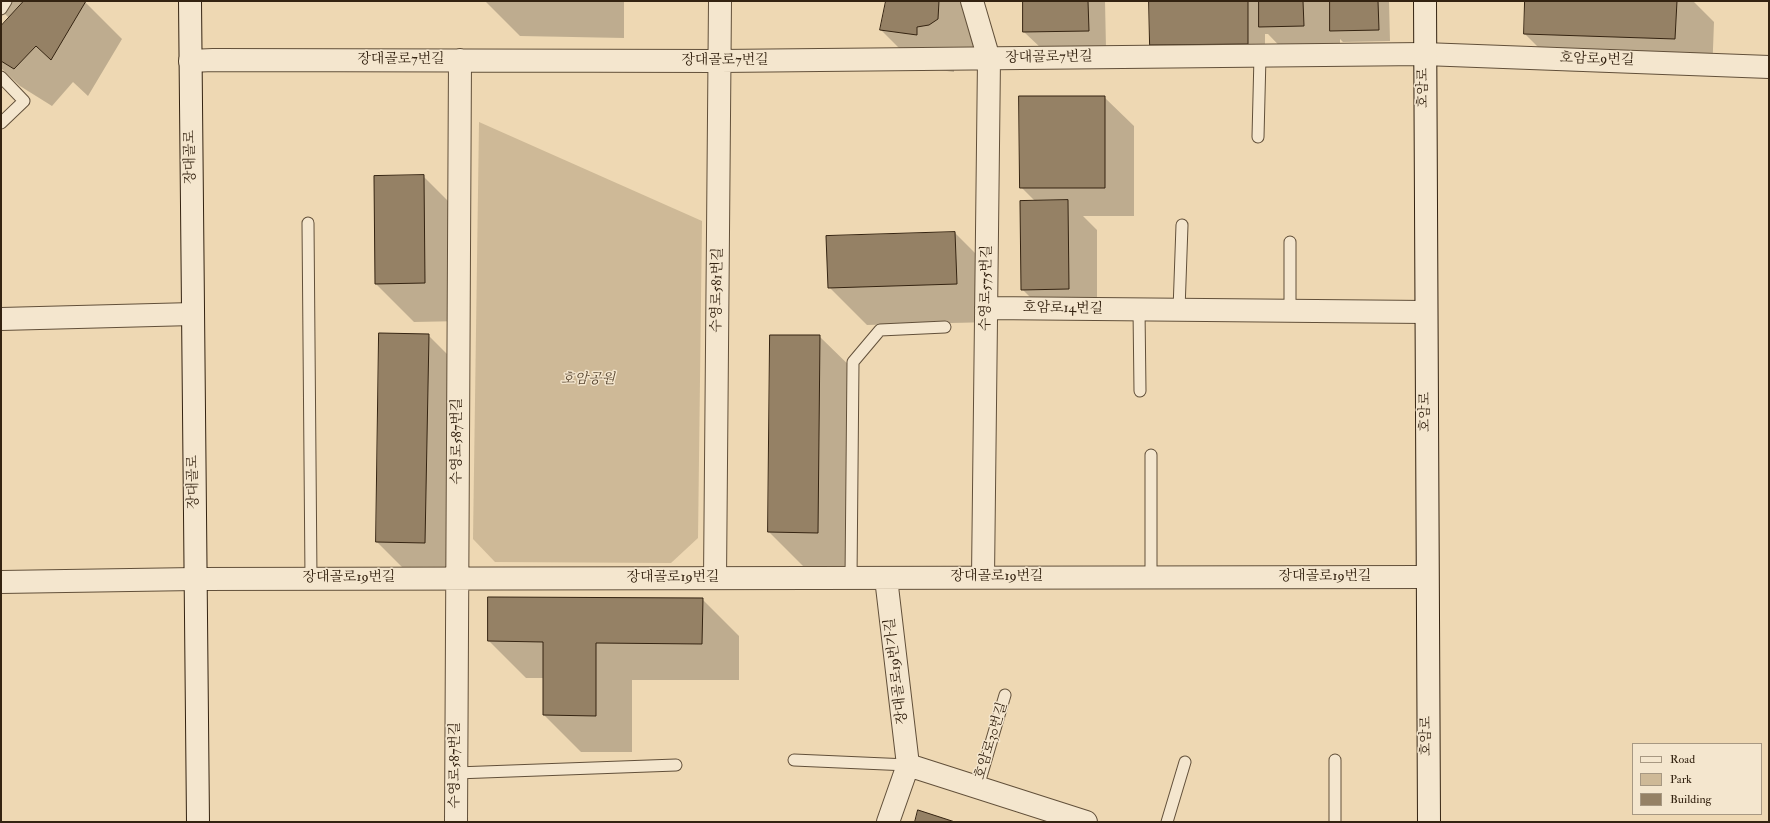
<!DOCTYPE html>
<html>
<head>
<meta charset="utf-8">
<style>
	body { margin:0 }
	#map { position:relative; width:1770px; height:823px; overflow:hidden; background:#eed8b3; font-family:"IM FELL Double Pica",serif }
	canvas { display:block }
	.frame { position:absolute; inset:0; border:2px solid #342311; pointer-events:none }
	.legend { position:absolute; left:1632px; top:743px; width:130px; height:72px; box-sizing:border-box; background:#f4e6ce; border:1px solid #a79882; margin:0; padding:5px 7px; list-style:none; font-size:12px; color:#342311 }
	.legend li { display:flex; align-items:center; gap:8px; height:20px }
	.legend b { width:20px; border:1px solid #a79882 }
</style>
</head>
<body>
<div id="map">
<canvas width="1770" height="823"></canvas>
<div class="frame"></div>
<ul class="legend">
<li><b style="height:5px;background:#f4e6ce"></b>Road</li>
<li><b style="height:11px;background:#ceb997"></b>Park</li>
<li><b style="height:11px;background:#958165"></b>Building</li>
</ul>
</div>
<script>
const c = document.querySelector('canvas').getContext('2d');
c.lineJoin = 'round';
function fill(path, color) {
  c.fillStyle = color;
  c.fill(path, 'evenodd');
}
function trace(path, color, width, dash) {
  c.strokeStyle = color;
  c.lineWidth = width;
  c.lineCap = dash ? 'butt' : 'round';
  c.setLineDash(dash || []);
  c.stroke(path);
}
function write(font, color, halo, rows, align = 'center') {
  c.font = font + ' "IM FELL Double Pica","Noto Serif KR",serif';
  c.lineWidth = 3;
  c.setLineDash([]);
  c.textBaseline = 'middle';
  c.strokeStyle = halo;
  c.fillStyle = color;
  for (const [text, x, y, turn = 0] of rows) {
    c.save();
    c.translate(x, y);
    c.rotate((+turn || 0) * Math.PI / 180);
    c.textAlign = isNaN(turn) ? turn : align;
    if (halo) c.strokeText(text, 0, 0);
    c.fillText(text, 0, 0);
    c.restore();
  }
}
const green = new Path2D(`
	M 479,122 L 702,221 L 698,538 L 671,563 L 495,562 L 473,539 Z`);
const shadow = new Path2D(`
	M 1,1 L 84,1 L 122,39 L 88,96 L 73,82 L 52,106 L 20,86 L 1,68 L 1,29 L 10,19 L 1,10 Z
	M 485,1 L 624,1 L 624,38 L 520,36 Z
	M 887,1 L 978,1 L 975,56 L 954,63 L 954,72 L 918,67 L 881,30 Z
	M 1024,1 L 1105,1 L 1106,48 L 1042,49 L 1024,32 Z
	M 1155,1 L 1389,1 L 1390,41 L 1343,42 L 1340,39 L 1340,63 L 1297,64 L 1268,34 L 1265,34 L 1265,61 L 1168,62 L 1151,45 Z
	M 1526,1 L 1693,1 L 1714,22 L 1712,76 L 1562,71 L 1525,34 Z
	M 1104,97 L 1134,126 L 1134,216 L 1083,216 L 1097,230 L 1097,318 L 1051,318 L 1022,289 L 1035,201 L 1021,187 Z
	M 423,176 L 461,214 L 463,321 L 414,322 L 376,284 Z
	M 955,233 L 993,271 L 994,322 L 867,325 L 829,287 L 827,237 Z
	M 428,335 L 466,373 L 462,581 L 415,580 L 377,542 Z
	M 819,336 L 858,374 L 856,570 L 807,570 L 769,532 Z
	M 702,599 L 739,636 L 739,680 L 632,680 L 632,752 L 581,752 L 544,715 L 544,678 L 526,678 L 489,641 Z`);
const building = new Path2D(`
	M 24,1 L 86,1 L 51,60 L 36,46 L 14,69 L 1,61 L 1,26 Z
	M 886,1 L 939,1 L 938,19 L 929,25 L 917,27 L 917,35 L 880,30 Z
	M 1023,1 L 1088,1 L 1089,31 L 1023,32 Z
	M 1149,1 L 1248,1 L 1248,44 L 1150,45 Z
	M 1259,1 L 1303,1 L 1304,26 L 1259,27 Z
	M 1330,1 L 1378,1 L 1379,30 L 1330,31 Z
	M 1525,1 L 1677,1 L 1675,39 L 1524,34 Z
	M 1019,96 L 1105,96 L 1105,188 L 1020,188 Z
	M 424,175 L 425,283 L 375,284 L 374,176 Z
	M 1068,200 L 1069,289 L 1021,290 L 1020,201 Z
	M 955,232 L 957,284 L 828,288 L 826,236 Z
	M 379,333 L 429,334 L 425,543 L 376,542 Z
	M 770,335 L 820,335 L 818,533 L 768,532 Z
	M 488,597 L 703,598 L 702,644 L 596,643 L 596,716 L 543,715 L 543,642 L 488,641 Z
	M 918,810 L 955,822 L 915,822 Z`);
const lane = new Path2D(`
	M 1,9 L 6,1
	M 1,77 L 24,101 L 1,123
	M 1258,137 L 1260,56
	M 308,223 L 311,578
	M 1139,310 L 1140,391
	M 1179,310 L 1182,225
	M 1290,312 L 1290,242
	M 1151,577 L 1151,455
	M 851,578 L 853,362 L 880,330 L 945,327
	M 794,760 L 908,765
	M 1335,760 L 1335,822
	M 456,773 L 676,765
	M 978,787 L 1005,695
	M 1167,822 L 1185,762`);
const street = new Path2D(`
	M 972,1 L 989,59 L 983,577
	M 190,61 L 213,60 L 720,61 L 1424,54 L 1769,67
	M 986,308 L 1425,312
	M 1,319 L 193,314
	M 715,578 L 720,1
	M 886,578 L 908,765 L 888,822
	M 1,582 L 195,579 L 1427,577
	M 908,765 L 1086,822
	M 456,822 L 460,60`);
const secondary = new Path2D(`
	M 190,1 L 198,822
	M 1425,1 L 1429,822`);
const streetNames = [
	["장대골로7번길",1049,58,-1],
	["장대골로7번길",401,60],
	["호암로9번길",1597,60,2],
	["장대골로7번길",725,61],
	["호암로",1424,88,-90],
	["장대골로",191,157,-91],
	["수영로575번길",987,288,-89],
	["수영로581번길",718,290,-89],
	["호암로14번길",1063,309,1],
	["호암로",1426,412,-90],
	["수영로587번길",458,441,-90],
	["장대골로",194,482,-91],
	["장대골로19번길",997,577],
	["장대골로19번길",1325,577],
	["장대골로19번길",349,578],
	["장대골로19번길",673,578],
	["장대골로19번가길",897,671,-97],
	["호암로",1427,736,-90],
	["호암로30번길",992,741,-73],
	["수영로587번길",456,765,-90]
];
const parkNames = [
	["호암공원",588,380]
];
fill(green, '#ceb997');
fill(shadow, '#0003');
fill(building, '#958165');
trace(building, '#342311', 1);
trace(lane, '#62503a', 13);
trace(street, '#62503a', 24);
trace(secondary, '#342311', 24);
trace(lane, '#f4e6ce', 11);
trace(street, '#f4e6ce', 22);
trace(secondary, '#f4e6ce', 22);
write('14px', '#342311', '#f4e6ce', streetNames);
write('italic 14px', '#5a4832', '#f4e6ce', parkNames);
</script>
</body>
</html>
